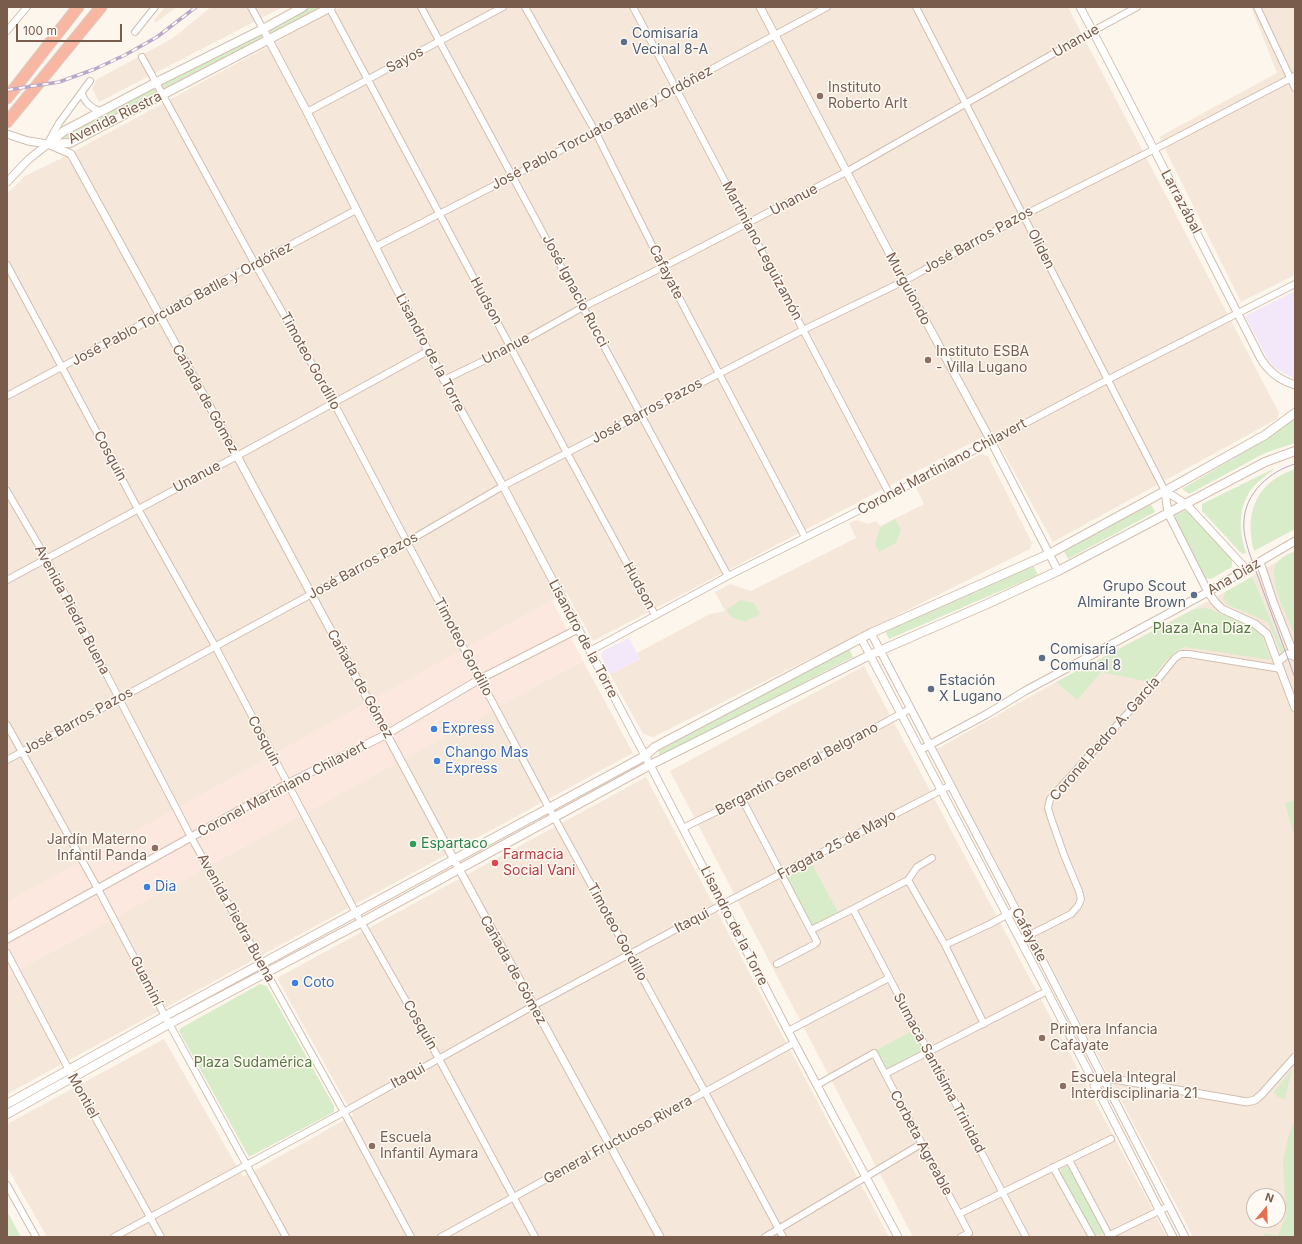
<!DOCTYPE html>
<html>
<head>
<meta charset="utf-8">
<style>
	body { margin:0 }
	#map { position:relative; width:1302px; height:1244px; overflow:hidden; background:#fdf6ec; font-family:Inter,sans-serif }
	canvas { display:block }
	.frame { position:absolute; inset:0; border:8px solid #7a5c4d; pointer-events:none }
	.north { position:absolute; left:1246px; top:1188px; width:40px; height:40px; box-sizing:border-box; background:#fffaf3; border:1px solid #cabbb1; border-radius:50%; rotate:19deg; font-size:11px; font-weight:700; line-height:16px; text-align:center; color:#7a5c4d }
	.north::after { content:''; display:block; margin:auto; width:14px; height:18px; background:#e76f51; clip-path:polygon(50% 0,100% 100%,50% 72%,0 100%) }
	.scale { position:absolute; left:16px; top:24px; width:106px; height:18px; box-sizing:border-box; border:2px solid #7a5c4d; border-top:0; padding-left:5px; font-size:12px; line-height:14px; white-space:nowrap; color:#7a5c4d; -webkit-text-stroke:3px #fffaf3; paint-order:stroke }
</style>
</head>
<body>
<div id="map">
<canvas width="1302" height="1244"></canvas>
<div class="frame"></div>
<div class="north">N</div>
<div class="scale">100 m</div>
</div>
<script>
const c = document.querySelector('canvas').getContext('2d');
c.lineJoin = 'round';
function fill(path, color) {
  c.fillStyle = color;
  c.fill(path, 'evenodd');
}
function trace(path, color, width, dash) {
  c.strokeStyle = color;
  c.lineWidth = width;
  c.lineCap = dash ? 'butt' : 'round';
  c.setLineDash(dash || []);
  c.stroke(path);
}
function write(font, color, halo, rows, align = 'center') {
  c.font = font + ' Inter,sans-serif';
  c.lineWidth = 3;
  c.setLineDash([]);
  c.textBaseline = 'middle';
  c.strokeStyle = halo;
  c.fillStyle = color;
  for (const [text, x, y, turn = 0] of rows) {
    c.save();
    c.translate(x, y);
    c.rotate((+turn || 0) * Math.PI / 180);
    c.textAlign = isNaN(turn) ? turn : align;
    if (halo) c.strokeText(text, 0, 0);
    c.fillText(text, 0, 0);
    c.restore();
  }
}
const residential = new Path2D(`
	M 165,7 L 177,7 L 155,23 L 154,20 Z
	M 211,7 L 283,7 L 99,102 L 92,88 L 96,80 L 173,38 Z
	M 341,7 L 1068,7 L 1279,413 L 1277,419 L 1053,542 L 992,432 L 593,641 L 566,592 L 7,921 L 7,194 L 25,176 L 58,160 Z
	M 1251,7 L 1295,7 L 1295,275 L 1241,302 L 1159,137 L 1277,73 Z
	M 981,454 L 988,456 L 1032,543 L 1030,549 L 653,737 L 643,734 L 610,674 L 640,659 L 637,653 L 710,614 L 725,611 L 715,592 L 730,584 L 751,591 L 856,538 L 849,523 L 856,520 L 869,524 L 876,521 L 880,526 L 924,504 L 916,488 Z
	M 1295,551 L 1295,1237 L 1193,1237 L 937,749 L 1056,682 L 1225,592 ZM 1254,1196 L 1278,1196 L 1278,1220 L 1254,1220 Z
	M 583,661 L 633,753 L 7,1094 L 7,950 Z
	M 864,666 L 1167,1237 L 913,1237 L 670,771 Z
	M 646,777 L 889,1237 L 47,1237 L 7,1167 L 7,1124 L 164,1039 L 243,1177 L 353,1115 L 277,978 Z`);
const commercial = new Path2D(`
	M 552,600 L 583,661 L 7,977 L 7,902 Z`);
const education = new Path2D(`
	M 1295,291 L 1295,379 L 1275,368 L 1267,358 L 1245,316 Z
	M 629,638 L 640,659 L 610,674 L 601,656 L 603,651 Z`);
const green = new Path2D(`
	M 303,7 L 331,7 L 70,143 L 48,144 Z
	M 1295,419 L 1295,443 L 1265,453 L 1189,494 L 1182,489 L 1266,439 Z
	M 1275,468 C 1268,474 1260,480 1254,486 C 1237,506 1239,530 1246,553 L 1242,554 L 1202,511 L 1202,504 Z
	M 1295,469 L 1295,529 L 1254,551 C 1244,513 1256,482 1295,469 Z
	M 1151,504 L 1155,512 L 1068,559 L 1064,551 Z
	M 1186,510 L 1232,559 L 1232,567 L 1211,579 L 1204,578 L 1174,519 L 1175,515 Z
	M 895,519 L 901,530 L 896,543 L 879,552 L 875,544 L 880,528 Z
	M 1295,551 L 1295,637 C 1289,620 1266,578 1277,563 C 1281,557 1289,554 1295,551 Z
	M 1033,565 L 1038,575 L 889,639 L 885,631 Z
	M 1252,577 L 1284,651 L 1281,653 L 1268,622 L 1228,605 L 1223,599 L 1225,592 Z
	M 741,600 L 754,603 L 760,614 L 745,622 L 731,617 L 726,610 Z
	M 1207,608 L 1256,629 L 1261,634 L 1271,660 L 1185,647 C 1170,652 1159,670 1149,682 L 1101,672 L 1077,700 L 1056,682 L 1195,609 Z
	M 849,648 L 853,657 L 661,756 L 657,750 Z
	M 1295,800 L 1295,839 L 1285,803 Z
	M 809,859 L 840,916 L 811,930 L 781,874 Z
	M 260,984 L 267,986 L 334,1106 L 334,1112 L 249,1157 L 179,1031 L 181,1028 Z
	M 914,1030 L 925,1049 L 887,1069 L 875,1051 Z
	M 1292,1069 L 1285,1099 L 1278,1097 L 1274,1092 Z
	M 1295,1118 L 1295,1237 L 1265,1237 L 1264,1233 L 1278,1236 L 1286,1214 L 1283,1160 L 1288,1138 Z
	M 1066,1166 L 1071,1170 L 1103,1228 L 1102,1234 L 1096,1235 L 1093,1233 L 1060,1172 L 1061,1169 Z
	M 7,1211 L 21,1237 L 7,1237 Z`);
const minor = new Path2D(`
	M 251,7 L 263,29
	M 329,7 L 567,453 L 655,615
	M 421,7 L 728,576
	M 525,7 L 595,131 L 663,267 L 805,537
	M 633,7 L 890,495
	M 916,7 L 1165,491
	M 1257,7 L 1295,88
	M 7,31 L 27,7
	M 135,32 L 155,7
	M 142,57 L 255,264 L 334,403 L 407,542 L 549,808 L 705,1092 L 783,1237
	M 82,94 C 85,103 91,108 100,111
	M 307,112 L 503,7
	M 49,141 L 59,123 L 90,81
	M 375,247 L 513,176 L 827,7
	M 7,265 L 138,509 L 215,646 L 356,913 L 439,1059 L 535,1237
	M 444,380 L 512,347 L 583,307 L 663,267 L 846,172 L 1093,31 L 1137,7
	M 7,396 L 356,210
	M 7,491 L 46,558 L 191,837 L 344,1112 L 411,1237
	M 7,580 L 237,456 L 428,351
	M 590,651 L 728,576 L 890,495 L 1107,380 L 1295,284
	M 7,725 L 98,889 L 165,1016 L 286,1237
	M 7,760 L 407,542 L 503,486 L 803,330 L 904,281 L 1024,215 L 1153,150 L 1295,76
	M 742,799 L 817,942 L 815,944 L 777,964
	M 683,828 L 742,799 L 910,709
	M 908,880 L 945,945 L 984,1024
	M 853,909 L 1026,1237
	M 811,930 L 853,909 L 908,880 L 917,867 L 932,858
	M 1020,940 L 1071,914 L 1078,906 L 1081,899 L 1079,891 L 1064,855 L 1051,818 L 1048,808 L 1050,799 L 1155,683 L 1175,658 L 1181,654 L 1189,654 L 1281,669
	M 945,945 L 990,924 L 1016,910
	M 7,953 L 69,1070 L 161,1237
	M 788,1031 L 889,978
	M 885,1074 L 1047,991
	M 817,1085 L 874,1053 L 969,1233 L 961,1237
	M 1069,1160 L 1110,1237
	M 1053,1167 L 1092,1237
	M 7,1185 L 36,1237
	M 959,1214 L 1111,1139
	M 1108,1236 L 1169,1206
	M 114,1237 L 344,1112 L 533,1006 L 723,904 L 951,785
	M 441,1237 L 794,1043
	M 765,1237 L 921,1144`);
const tertiary = new Path2D(`
	M 760,7 L 904,281 L 991,441 L 1058,571
	M 1080,7 C 1142,124 1201,242 1261,359 C 1270,373 1280,380 1295,385
	M 263,29 L 307,112 L 428,351 L 503,486 L 650,765 L 788,1031 L 898,1237
	M 7,134 L 28,141 L 48,144 L 71,154 L 237,456 L 459,869 L 660,1237
	M 7,182 L 29,159 L 48,144
	M 1165,491 L 1168,513 L 1208,592 L 1215,602 L 1222,609 L 1255,624 L 1267,634 L 1295,708
	M 1165,491 L 1186,504 L 1247,570
	M 1260,562 L 1274,604 L 1295,657
	M 871,633 L 1047,969 L 1185,1237
	M 861,638 L 1047,991 L 1173,1237
	M 1278,662 L 1287,654 L 1295,656
	M 920,750 L 987,714 L 1025,691 L 1208,592 L 1295,541
	M 7,939 L 287,784 L 387,734 L 480,679 L 578,629
	M 1094,1086 L 1104,1081 L 1114,1079 L 1247,1102 L 1255,1100 L 1261,1095 L 1295,1057`);
const secondary = new Path2D(`
	M 48,144 L 70,143 L 331,7
	M 48,144 L 64,131 L 155,83 L 263,29 L 303,7
	M 7,1104 L 165,1016 L 645,756 L 655,747 L 850,644 L 871,633 L 1049,554 L 1165,491 L 1265,435 L 1295,413
	M 7,1114 L 169,1024 L 362,922 L 650,765 L 870,655 L 987,604 L 1058,571 L 1265,462 L 1295,451`);
const motorway = new Path2D(`
	M 7,98 L 78,7
	M 7,122 L 101,7`);
const tram = new Path2D(`
	M 1295,464 C 1270,471 1245,493 1244,521 C 1243,532 1246,542 1249,552 L 1295,678`);
const rail = new Path2D(`
	M 7,90 L 59,82 L 95,69 L 125,55 L 157,37 L 196,7`);
const markers = [
	[624,42,4,"#5c6f8a"],
	[820,96,4,"#8d6e63"],
	[928,360,4,"#8d6e63"],
	[1194,595,4,"#5c6f8a"],
	[1042,658,4,"#5c6f8a"],
	[931,689,4,"#5c6f8a"],
	[434,729,4,"#3f7fe0"],
	[437,761,4,"#3f7fe0"],
	[413,844,4,"#2e9e5b"],
	[155,848,4,"#8d6e63"],
	[495,863,4,"#e0444e"],
	[147,887,4,"#3f7fe0"],
	[295,983,4,"#3f7fe0"],
	[1042,1038,4,"#8d6e63"],
	[1063,1086,4,"#8d6e63"],
	[372,1146,4,"#8d6e63"]
];
const serviceNames = [
	["Comisaría",632,34],
	["Vecinal 8-A",632,50],
	["Grupo Scout",1186,587,"right"],
	["Almirante Brown",1186,603,"right"],
	["Comisaría",1050,650],
	["Comunal 8",1050,666],
	["Estación",939,681],
	["X Lugano",939,697]
];
const streetNames = [
	["Unanue",1076,41,-30],
	["Sayos",405,60,-28],
	["Avenida Riestra",115,118,-26],
	["José Pablo Torcuato Batlle y Ordóñez",602,128,-28],
	["Unanue",794,200,-28],
	["Larrazábal",1181,202,62],
	["José Barros Pazos",978,240,-29],
	["Oliden",1041,249,63],
	["Martiniano Leguizamón",762,251,62],
	["Cafayate",666,272,63],
	["Murguiondo",908,289,62],
	["José Ignacio Rucci",575,291,62],
	["Hudson",486,301,61],
	["José Pablo Torcuato Batlle y Ordóñez",182,304,-28],
	["Unanue",506,349,-27],
	["Lisandro de la Torre",430,353,62],
	["Timoteo Gordillo",310,361,61],
	["Cañada de Gómez",205,399,61],
	["José Barros Pazos",647,411,-28],
	["Cosquín",110,456,62],
	["Coronel Martiniano Chilavert",942,467,-28],
	["Unanue",197,477,-28],
	["José Barros Pazos",363,566,-29],
	["Ana Díaz",1234,577,-30],
	["Hudson",639,586,61],
	["Avenida Piedra Buena",72,610,62],
	["Lisandro de la Torre",583,639,62],
	["Timoteo Gordillo",463,647,62],
	["Cañada de Gómez",360,684,61],
	["José Barros Pazos",78,721,-29],
	["Coronel Pedro A. García",1105,739,-49],
	["Cosquín",264,741,62],
	["Bergantín General Belgrano",797,769,-28],
	["Coronel Martiniano Chilavert",282,789,-28],
	["Fragata 25 de Mayo",837,845,-28],
	["Avenida Piedra Buena",236,918,61],
	["Itaqui",692,921,-28],
	["Lisandro de la Torre",734,926,63],
	["Timoteo Gordillo",617,932,61],
	["Cafayate",1029,935,62],
	["Cañada de Gómez",513,970,61],
	["Guaminí",146,981,63],
	["Cosquín",420,1025,60],
	["Sumaca Santísima Trinidad",939,1073,62],
	["Itaqui",408,1076,-29],
	["Montiel",83,1096,61],
	["General Fructuoso Rivera",618,1140,-29],
	["Corbeta Agreable",921,1143,62]
];
const educationNames = [
	["Instituto",828,88],
	["Roberto Arlt",828,104],
	["Instituto ESBA",936,352],
	["- Villa Lugano",936,368],
	["Jardín Materno",147,840,"right"],
	["Infantil Panda",147,856,"right"],
	["Primera Infancia",1050,1030],
	["Cafayate",1050,1046],
	["Escuela Integral",1071,1078],
	["Interdisciplinaria 21",1071,1094],
	["Escuela",380,1138],
	["Infantil Aymara",380,1154]
];
const parkNames = [
	["Plaza Ana Díaz",1202,629],
	["Plaza Sudamérica",253,1063]
];
const shopNames = [
	["Express",442,729],
	["Chango Mas",445,753],
	["Express",445,769],
	["Dia",155,887],
	["Coto",303,983]
];
const leisureNames = [
	["Espartaco",421,844]
];
const healthNames = [
	["Farmacia",503,855],
	["Social Vani",503,871]
];
fill(residential, '#f5e8da');
fill(commercial, '#fde8e0');
fill(education, '#f3e8fa');
fill(green, '#d8ecc9');
trace(minor, '#d1beb0', 8);
trace(tertiary, '#d1beb0', 9);
trace(secondary, '#d6c0b0', 10);
trace(motorway, '#dad1cd', 13);
trace(minor, '#fff', 6);
trace(tertiary, '#fff', 7);
trace(secondary, '#fff', 8);
trace(motorway, '#f7b7a3', 11);
trace(tram, '#b9a8c9', 1);
trace(rail, '#b9a8c9', 3.5);
trace(rail, '#fffaf3', 2, [6]);
for (const [x, y, r, color] of markers) {
  const dot = new Path2D();
  dot.arc(x, y, r, 0, 2 * Math.PI);
  c.fillStyle = color;
  c.fill(dot);
  trace(dot, '#fffaf3', 1.5);
}
write('14px', '#4e5e75', '#fffaf3', serviceNames, 'left');
write('14px', '#7a5c4d', '#fffaf3', streetNames);
write('14px', '#785e54', '#fffaf3', educationNames, 'left');
write('14px', '#537a41', '#fffaf3', parkNames);
write('14px', '#366cbe', '#fffaf3', shopNames, 'left');
write('14px', '#27864d', '#fffaf3', leisureNames, 'left');
write('14px', '#be3a42', '#fffaf3', healthNames, 'left');
</script>
</body>
</html>
